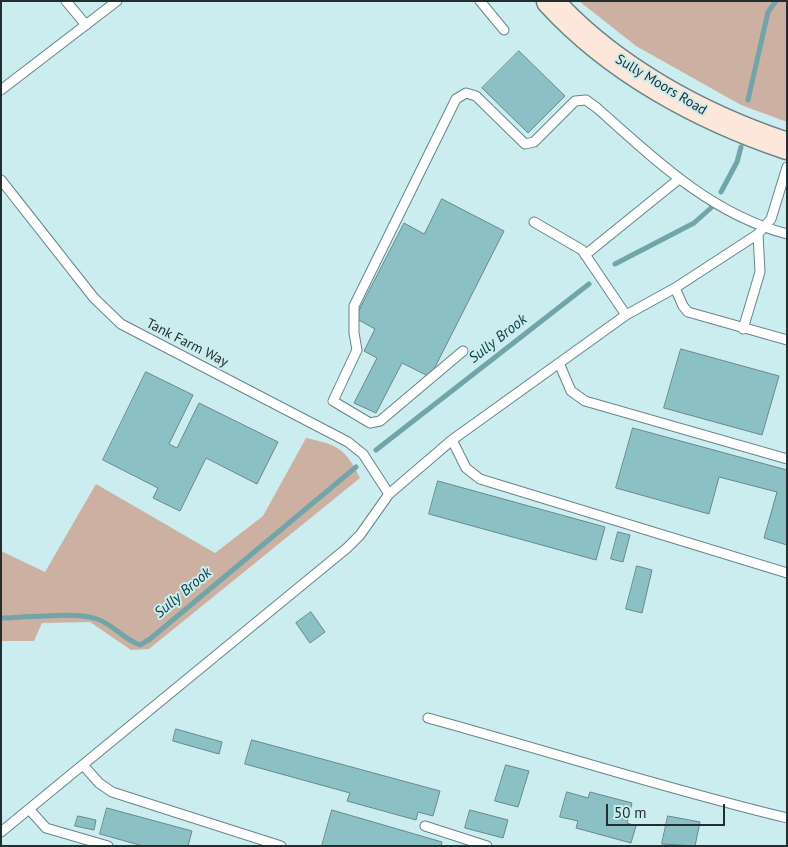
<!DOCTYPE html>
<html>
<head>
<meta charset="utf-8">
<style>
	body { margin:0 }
	#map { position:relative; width:788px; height:847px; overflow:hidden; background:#cbedef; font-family:"PT Sans",sans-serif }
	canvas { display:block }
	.frame { position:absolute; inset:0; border:2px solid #222f30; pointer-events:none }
	.scale { position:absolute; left:606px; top:804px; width:119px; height:22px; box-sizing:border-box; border:2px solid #222f30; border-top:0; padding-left:6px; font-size:15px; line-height:18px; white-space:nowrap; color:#222f30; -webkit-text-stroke:4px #cbedef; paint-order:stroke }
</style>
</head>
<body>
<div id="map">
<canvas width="788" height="847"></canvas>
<div class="frame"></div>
<div class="scale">50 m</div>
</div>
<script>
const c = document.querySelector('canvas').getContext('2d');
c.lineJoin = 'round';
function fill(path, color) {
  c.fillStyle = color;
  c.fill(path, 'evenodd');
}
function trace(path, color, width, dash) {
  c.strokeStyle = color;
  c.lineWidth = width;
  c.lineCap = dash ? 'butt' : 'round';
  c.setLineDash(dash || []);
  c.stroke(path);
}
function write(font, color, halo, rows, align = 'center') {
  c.font = font + ' "PT Sans",sans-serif';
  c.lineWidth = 4;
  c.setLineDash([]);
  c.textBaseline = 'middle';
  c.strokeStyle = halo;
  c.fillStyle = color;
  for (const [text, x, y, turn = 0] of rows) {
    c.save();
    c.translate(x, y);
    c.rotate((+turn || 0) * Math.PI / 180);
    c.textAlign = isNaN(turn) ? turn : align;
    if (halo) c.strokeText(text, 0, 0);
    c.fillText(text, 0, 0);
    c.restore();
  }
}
const green = new Path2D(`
	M 579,1 L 787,1 L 787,122 L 741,105 L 636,46 Z
	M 306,438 C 338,445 345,448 360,478 L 149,649 L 131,650 L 90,622 L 42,623 L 34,641 L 1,641 L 1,551 L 45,572 L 96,484 L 215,553 L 263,516 Z`);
const stream = new Path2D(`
	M 748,100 L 768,12 L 776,1
	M 721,192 L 737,162 L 741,147
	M 615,264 L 694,223 L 712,207
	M 376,450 L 589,284
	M 1,618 C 25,618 77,611 97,619 C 114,625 123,639 140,645 L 150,639 L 356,467`);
const building = new Path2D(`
	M 519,51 L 565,96 L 528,133 L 482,88 Z
	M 442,199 L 504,231 L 430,377 L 402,363 L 376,413 L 354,403 L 377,358 L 364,351 L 375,329 L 355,318 L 404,223 L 424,234 Z
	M 681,349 L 779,376 L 762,435 L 664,408 Z
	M 146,372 L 193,395 L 169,444 L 177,448 L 199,403 L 278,442 L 257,484 L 206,458 L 180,511 L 153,498 L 158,488 L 103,460 Z
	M 633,428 L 787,470 L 787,545 L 764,538 L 777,492 L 719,477 L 709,514 L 616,488 Z
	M 438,481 L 605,527 L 596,560 L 429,514 Z
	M 618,532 L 630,535 L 623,562 L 611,559 Z
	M 637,566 L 652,570 L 642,613 L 626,609 Z
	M 311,612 L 325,632 L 310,643 L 296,623 Z
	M 176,729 L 222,742 L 219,754 L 173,741 Z
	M 252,740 L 440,791 L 433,816 L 418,812 L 416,820 L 347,801 L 350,793 L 245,764 Z
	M 506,765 L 529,771 L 518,807 L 495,801 Z
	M 567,792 L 588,798 L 590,792 L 632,803 L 627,823 L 636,826 L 631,843 L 576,828 L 578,821 L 560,817 Z
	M 107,808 L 192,831 L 188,846 L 143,846 L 100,834 Z
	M 332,810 L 442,842 L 441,846 L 322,846 Z
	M 470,810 L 508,820 L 503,838 L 465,828 Z
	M 78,816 L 96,820 L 94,830 L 75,826 Z
	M 668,816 L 700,822 L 695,846 L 662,844 Z`);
const service = new Path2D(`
	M 66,1 L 86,25
	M 480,1 L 504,30
	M 1,90 L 117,1
	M 1,180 L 94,298 L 121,324 L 348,442 L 363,454 L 389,494
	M 534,222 L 582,250 L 626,315
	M 585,255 L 679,179
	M 675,288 L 683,306 L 688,312 L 787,340
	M 743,329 L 760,272 L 758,234
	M 463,351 L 380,421 L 370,423 L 333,401 L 357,350 L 354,333 L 354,306 L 456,99 L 466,93 L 476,96 L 525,144 L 534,142 L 575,101 L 586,100 L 597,108 C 654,159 711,214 787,234
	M 559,363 L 571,391 L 585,401 L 787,459
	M 452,440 L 466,468 L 480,479 L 787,573
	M 428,718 C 548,751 666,789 787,818
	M 83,765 L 99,783 L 112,792 L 281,846
	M 29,809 L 46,828 L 108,846
	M 425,826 L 487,846
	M 1,832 L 347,548 L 360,535 L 389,494 L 452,440 L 626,315 L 675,288 L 758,234 L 771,219 L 787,167`);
const secondary = new Path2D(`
	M 550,1 C 612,69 700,117 787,146`);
const streetNames = [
	["Sully Moors Road",661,85,31],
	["Tank Farm Way",187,343,27]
];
const waterNames = [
	["Sully Brook",498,339,-38],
	["Sully Brook",183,593,-40]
];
fill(green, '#ccb1a3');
trace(stream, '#71a5aa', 5);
fill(building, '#8bc1c5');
trace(building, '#69888a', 1);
trace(service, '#678588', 11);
trace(secondary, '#678588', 29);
trace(service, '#fff', 9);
trace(secondary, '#fde6da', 26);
write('14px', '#222f30', '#cbedef', streetNames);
write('italic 15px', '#104246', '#cbedef', waterNames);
</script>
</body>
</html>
